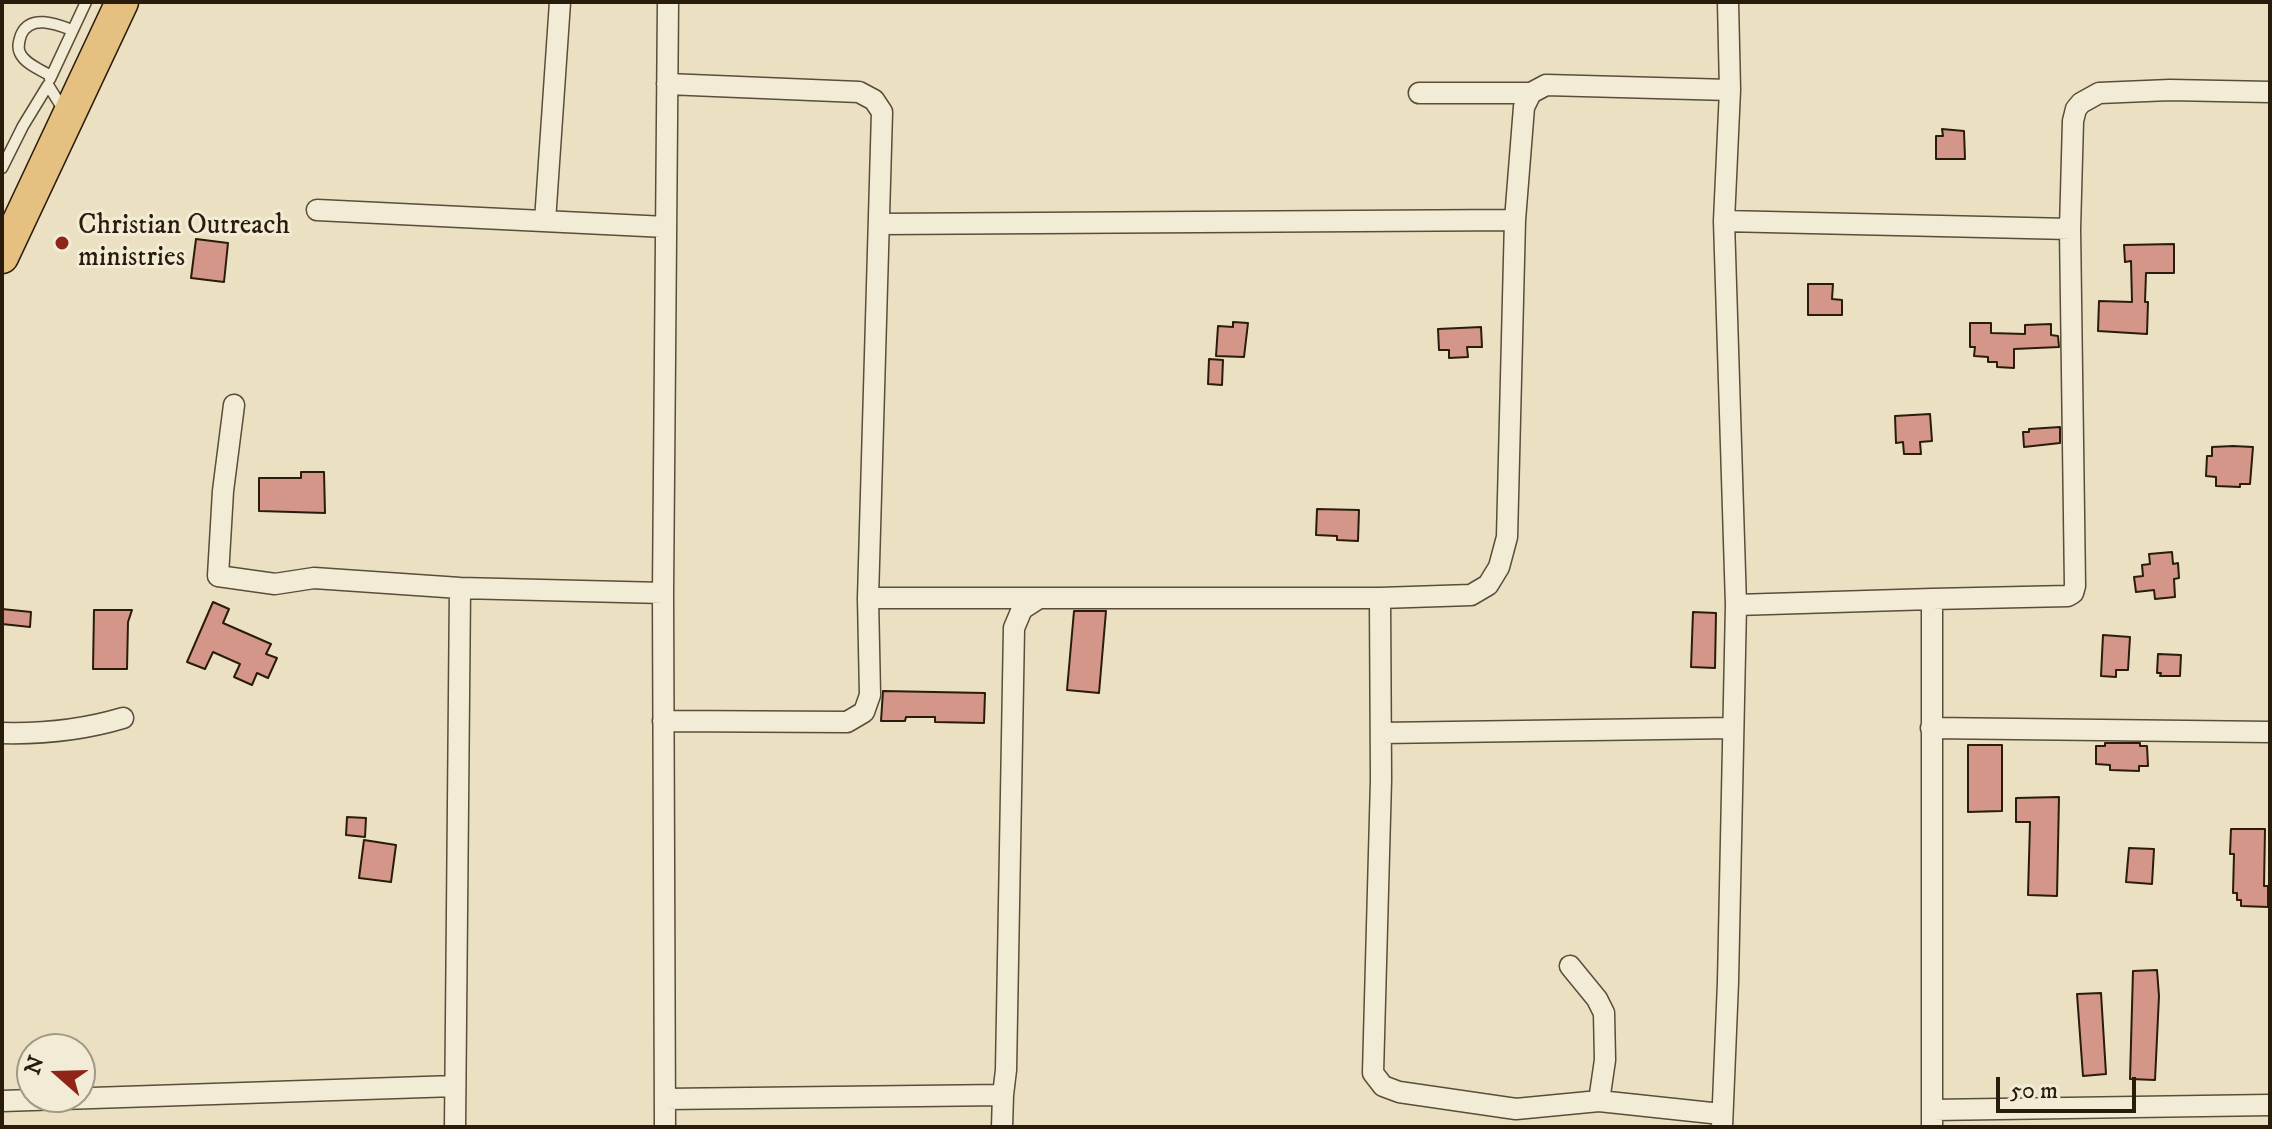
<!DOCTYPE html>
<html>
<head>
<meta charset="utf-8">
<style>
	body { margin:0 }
	#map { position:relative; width:2272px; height:1129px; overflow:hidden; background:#ebe1c2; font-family:"IM FELL DW Pica",serif }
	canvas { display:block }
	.frame { position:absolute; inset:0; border:4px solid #2a1c0b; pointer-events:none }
	.north { position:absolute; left:16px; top:1033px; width:80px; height:80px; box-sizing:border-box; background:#f2ecd7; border:2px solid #a29985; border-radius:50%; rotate:290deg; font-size:22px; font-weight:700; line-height:32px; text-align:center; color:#2a1c0b }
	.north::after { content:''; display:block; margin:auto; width:28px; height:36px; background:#8f2418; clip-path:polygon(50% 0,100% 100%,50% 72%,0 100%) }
	.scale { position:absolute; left:1996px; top:1077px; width:140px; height:36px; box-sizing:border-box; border:4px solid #2a1c0b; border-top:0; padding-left:10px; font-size:24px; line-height:28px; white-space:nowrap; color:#2a1c0b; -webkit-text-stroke:6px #f2ecd7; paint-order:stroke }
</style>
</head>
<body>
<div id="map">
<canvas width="2272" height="1129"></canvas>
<div class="frame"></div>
<div class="north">N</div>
<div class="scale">50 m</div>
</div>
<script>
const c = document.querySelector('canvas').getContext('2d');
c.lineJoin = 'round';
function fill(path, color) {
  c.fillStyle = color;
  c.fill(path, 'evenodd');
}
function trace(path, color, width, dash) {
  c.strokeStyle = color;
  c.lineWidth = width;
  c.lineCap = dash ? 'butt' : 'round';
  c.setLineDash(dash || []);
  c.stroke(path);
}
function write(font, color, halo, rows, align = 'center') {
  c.font = font + ' "IM FELL DW Pica",serif';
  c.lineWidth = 6;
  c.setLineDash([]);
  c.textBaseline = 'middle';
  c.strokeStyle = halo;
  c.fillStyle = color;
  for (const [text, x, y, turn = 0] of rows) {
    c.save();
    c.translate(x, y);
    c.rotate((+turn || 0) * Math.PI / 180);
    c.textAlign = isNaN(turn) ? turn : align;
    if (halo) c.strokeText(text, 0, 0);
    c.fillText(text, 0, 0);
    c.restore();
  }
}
const building = new Path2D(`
	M 1942,129 L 1964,131 L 1965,159 L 1936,159 L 1936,136 L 1943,136 Z
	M 196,239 L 228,243 L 224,282 L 191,278 Z
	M 2174,244 L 2174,273 L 2146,273 L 2145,302 L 2148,302 L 2147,334 L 2098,331 L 2099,301 L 2132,302 L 2131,261 L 2125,262 L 2124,245 Z
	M 1808,284 L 1833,284 L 1832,299 L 1842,300 L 1842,315 L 1808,315 Z
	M 1233,322 L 1248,323 L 1244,357 L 1216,356 L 1218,326 L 1233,327 Z
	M 1970,323 L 1991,323 L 1991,333 L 2025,334 L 2025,325 L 2051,324 L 2051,335 L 2058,336 L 2059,347 L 2014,349 L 2014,368 L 1997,367 L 1997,362 L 1988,362 L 1988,357 L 1974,356 L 1975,347 L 1970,347 Z
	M 1481,327 L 1482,347 L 1467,347 L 1468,357 L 1449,358 L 1449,350 L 1439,350 L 1438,329 Z
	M 1209,359 L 1223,360 L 1222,385 L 1208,384 Z
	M 1930,414 L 1932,441 L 1920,442 L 1921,454 L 1904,454 L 1903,442 L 1896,443 L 1895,416 Z
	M 2060,427 L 2060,443 L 2024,447 L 2023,432 L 2029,432 L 2029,429 Z
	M 2233,446 L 2253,447 L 2250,484 L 2240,484 L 2240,487 L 2216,486 L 2216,477 L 2206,476 L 2207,456 L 2212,456 L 2212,447 Z
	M 301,472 L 324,472 L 325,513 L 259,511 L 259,478 L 301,478 Z
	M 1317,509 L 1359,510 L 1358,541 L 1337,540 L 1337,536 L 1316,535 Z
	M 2172,552 L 2173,564 L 2178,563 L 2179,578 L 2174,579 L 2175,597 L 2155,599 L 2154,590 L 2136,592 L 2134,577 L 2143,576 L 2142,565 L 2150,564 L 2149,554 Z
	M 213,602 L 229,609 L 223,623 L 271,644 L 266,654 L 277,658 L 268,678 L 257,673 L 252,685 L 234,677 L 240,664 L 213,652 L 205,669 L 187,662 Z
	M 2,609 L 31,612 L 30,627 L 2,624 Z
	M 94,610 L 132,610 L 128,622 L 127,669 L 93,669 Z
	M 1074,611 L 1106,611 L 1099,693 L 1067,690 Z
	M 1693,612 L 1716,613 L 1715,668 L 1691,667 Z
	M 2103,635 L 2130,637 L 2128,670 L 2116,670 L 2116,677 L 2101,676 Z
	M 2158,654 L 2181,655 L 2180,676 L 2160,676 L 2161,673 L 2157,673 Z
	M 883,691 L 985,693 L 984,723 L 935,722 L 935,717 L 906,717 L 905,721 L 881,721 Z
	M 2105,743 L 2140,743 L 2140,746 L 2147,746 L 2148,766 L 2139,766 L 2139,771 L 2110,770 L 2110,765 L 2096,764 L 2096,746 L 2105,746 Z
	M 1968,745 L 2002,745 L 2002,811 L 1968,812 Z
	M 2059,797 L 2057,896 L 2028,895 L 2030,822 L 2016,822 L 2016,798 Z
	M 347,817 L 366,818 L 365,837 L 346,835 Z
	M 2231,829 L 2265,829 L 2264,886 L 2268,886 L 2268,907 L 2241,906 L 2241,900 L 2237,900 L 2237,893 L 2233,893 L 2234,854 L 2230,854 Z
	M 364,840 L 396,845 L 391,882 L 359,878 Z
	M 2129,848 L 2154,849 L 2152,884 L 2126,882 Z
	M 2157,970 L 2159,996 L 2155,1080 L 2130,1079 L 2133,971 Z
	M 2101,993 L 2106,1074 L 2083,1076 L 2077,994 Z`);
const service = new Path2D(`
	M 51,76 C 41,70 25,64 20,53 C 17,47 19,41 21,35 C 30,14 56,24 72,30
	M 50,79 L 86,2
	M 2,168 L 23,126 L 48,85 L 63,109`);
const minor = new Path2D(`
	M 1419,93 L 1531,93
	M 317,210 L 666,227
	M 545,221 L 560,2
	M 1724,221 L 2070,229
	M 880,224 L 1515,220
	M 234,405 L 223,491 L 218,576 L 275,584 L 314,578 L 460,588 L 663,593
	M 868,598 L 1039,598
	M 1380,598 L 1381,780 L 1373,1073 L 1383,1086 L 1399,1092 L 1516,1109 L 1599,1101 L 1721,1114
	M 1932,599 L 2068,596 L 2073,593 L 2075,586 L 2070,229 L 2073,121 L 2076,109 L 2081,103 L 2099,93 L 2170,90 L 2270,92
	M 1736,605 L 1932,599 L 1932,1127
	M 663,721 L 847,722 L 864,712 L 870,695 L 868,598 L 882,112 L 874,100 L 859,92 L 667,84
	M 1931,728 L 2270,732
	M 2,733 C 44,734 83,730 123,718
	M 1381,733 L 1732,728
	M 1570,966 L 1597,999 L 1604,1013 L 1605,1060 L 1599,1101
	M 665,1099 L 1003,1095 L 1006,1070 L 1014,628 L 1022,609 L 1039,598 L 1380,598 L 1471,595 L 1488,585 L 1499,567 L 1507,537 L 1515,220 L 1524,107 L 1531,93 L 1546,85 L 1730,90
	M 2,1101 L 455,1086
	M 1932,1110 L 2270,1105
	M 455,1127 L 460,588
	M 665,1127 L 663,593 L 668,2
	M 1002,1127 L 1003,1095
	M 1722,1127 L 1728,982 L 1736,605 L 1724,221 L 1730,90 L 1728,2`);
const trunk = new Path2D(`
	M 2,257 L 122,2`);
const markers = [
	[62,243,8,"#8f2418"]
];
const poiNames = [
	["Christian Outreach",78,227],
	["ministries",78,259]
];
fill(building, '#d39689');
trace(building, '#2a1c0b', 2);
trace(service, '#5a4d39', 13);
trace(minor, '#5a4d39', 23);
trace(trunk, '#2a1c0b', 35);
trace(service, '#f2ecd7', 10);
trace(minor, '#f2ecd7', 20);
trace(trunk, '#e6c081', 32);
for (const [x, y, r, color] of markers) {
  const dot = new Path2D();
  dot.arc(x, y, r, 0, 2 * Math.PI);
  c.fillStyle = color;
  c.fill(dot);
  trace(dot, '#f2ecd7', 3);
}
write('28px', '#2a1c0b', '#f2ecd7', poiNames, 'left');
</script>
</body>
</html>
